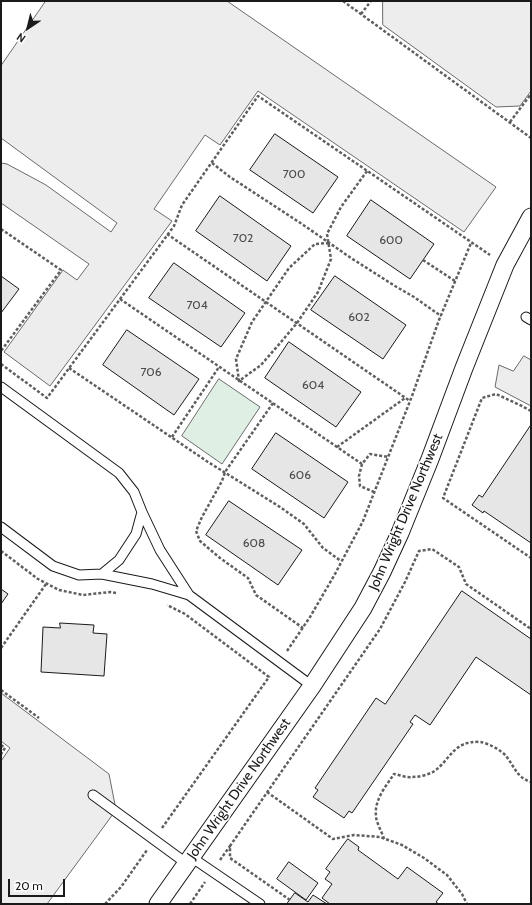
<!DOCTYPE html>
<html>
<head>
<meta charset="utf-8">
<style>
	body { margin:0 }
	#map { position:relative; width:532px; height:905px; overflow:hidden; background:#fff; font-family:Cabin,sans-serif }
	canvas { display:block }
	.frame { position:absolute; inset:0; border:2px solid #1a1a1a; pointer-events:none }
	.north { position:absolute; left:8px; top:8px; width:40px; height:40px; -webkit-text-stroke:3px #fff; paint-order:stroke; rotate:215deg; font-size:11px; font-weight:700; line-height:16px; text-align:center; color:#1a1a1a }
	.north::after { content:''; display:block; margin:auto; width:14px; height:18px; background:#1a1a1a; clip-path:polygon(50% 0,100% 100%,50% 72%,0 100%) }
	.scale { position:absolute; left:8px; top:879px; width:57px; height:18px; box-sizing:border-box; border:2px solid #1a1a1a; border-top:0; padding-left:5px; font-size:12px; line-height:14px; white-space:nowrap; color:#1a1a1a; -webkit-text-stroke:3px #fff; paint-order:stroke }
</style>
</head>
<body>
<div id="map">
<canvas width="532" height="905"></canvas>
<div class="frame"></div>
<div class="north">N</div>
<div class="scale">20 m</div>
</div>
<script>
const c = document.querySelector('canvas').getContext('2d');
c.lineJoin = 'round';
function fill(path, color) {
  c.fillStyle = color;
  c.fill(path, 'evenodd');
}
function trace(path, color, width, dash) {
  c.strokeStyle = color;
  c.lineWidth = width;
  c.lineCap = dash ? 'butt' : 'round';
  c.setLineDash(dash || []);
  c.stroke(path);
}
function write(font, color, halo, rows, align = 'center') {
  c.font = font + ' Cabin,sans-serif';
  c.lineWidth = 3;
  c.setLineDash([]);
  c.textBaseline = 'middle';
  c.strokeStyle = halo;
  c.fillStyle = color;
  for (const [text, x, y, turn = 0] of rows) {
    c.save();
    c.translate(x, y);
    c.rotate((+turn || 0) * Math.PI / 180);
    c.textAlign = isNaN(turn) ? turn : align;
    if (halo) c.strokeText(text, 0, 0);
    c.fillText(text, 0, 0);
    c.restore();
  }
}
const green = new Path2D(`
	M 219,379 L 260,407 L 222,464 L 182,436 Z`);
const parking = new Path2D(`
	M 46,1 L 227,1 L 496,187 L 464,232 L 258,91 L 220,145 L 205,135 L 154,209 L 172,221 L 50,386 L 4,352 L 63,270 L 77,280 L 89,264 L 1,203 L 1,163 L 7,164 L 46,185 L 111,232 L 117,223 L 1,138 L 1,66 Z
	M 383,1 L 531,1 L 531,91 L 520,106 L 496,107 L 383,25 Z
	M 524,356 L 531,360 L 531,406 L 495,387 L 499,365 L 513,371 Z
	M 1,693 L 109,774 L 116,810 L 47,904 L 1,904 L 1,761 L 10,748 L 1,741 Z`);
const building = new Path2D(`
	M 275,134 L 338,177 L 313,213 L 250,170 Z
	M 220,196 L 291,246 L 267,281 L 196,231 Z
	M 371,200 L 434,244 L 410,279 L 347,236 Z
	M 174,263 L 245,313 L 221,347 L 149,298 Z
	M 1,276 L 19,289 L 1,313 Z
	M 335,276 L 406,325 L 383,359 L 311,310 Z
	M 127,330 L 199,379 L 174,415 L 103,365 Z
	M 289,342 L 361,392 L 336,427 L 265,378 Z
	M 531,425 L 531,543 L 484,511 L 483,513 L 472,505 L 479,495 L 482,497 Z
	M 276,433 L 348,482 L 324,518 L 252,469 Z
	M 229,501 L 302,550 L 278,585 L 206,535 Z
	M 1,589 L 8,594 L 1,604 Z
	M 462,591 L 531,639 L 531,695 L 476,657 L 430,725 L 415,715 L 410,722 L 413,724 L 352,813 L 349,811 L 344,818 L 313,797 L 318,790 L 315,788 L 376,698 L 385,704 Z
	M 60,623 L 94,625 L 93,633 L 107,634 L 104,676 L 41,672 L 43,627 L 60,628 Z
	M 348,839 L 359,847 L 358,850 L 398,879 L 407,867 L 443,893 L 436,902 L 439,904 L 330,904 L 322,898 L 332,884 L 325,879 L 330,872 L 326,869 Z
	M 289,862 L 318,883 L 306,900 L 277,879 Z
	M 295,893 L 308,902 L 313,895 L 327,904 L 287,904 Z`);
const path = new Path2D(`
	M 343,1 L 531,138
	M 361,14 L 371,1
	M 510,122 L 531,94
	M 212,163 L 230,177 L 302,224 L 351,258 L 395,286 L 414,297 L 441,316
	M 1,229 L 61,270 L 1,351
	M 167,234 L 410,401
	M 329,243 L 315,244 L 289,268 L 252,322 L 236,359 L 239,381 L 261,365 L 281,342 L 297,323 L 318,292 L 331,259 L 327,234 L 341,207 L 367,171
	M 423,260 L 455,281
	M 120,299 L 362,464 L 370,454 L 388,457
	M 1,364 L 47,398 L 174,226 L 182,205 L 258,96 L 490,255
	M 69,368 L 208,462 L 280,507 L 304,524 L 323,548 L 341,561
	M 273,403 L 225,472 L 222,481 L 202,517 L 196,531 L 200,541 L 220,558 L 248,578 L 256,595 L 303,628
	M 531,411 L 522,406 L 496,394 L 482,398 L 443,498 L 531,558
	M 172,437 L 219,367
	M 337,447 L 405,398
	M 362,464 L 359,476 L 360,486 L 374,492
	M 1,551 L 38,579 L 59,590 L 83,595 L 110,592 L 116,593
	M 1,648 L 46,584
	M 287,651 L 310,617 L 335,574 L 363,521 L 412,396 L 439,320 L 471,243
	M 1,690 L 39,718
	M 1,745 L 5,748 L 1,754
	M 267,792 L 333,839 L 354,835 L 380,837 L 402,845 L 424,858 L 447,875 L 462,894 L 467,904
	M 162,828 L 269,677 L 185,614 L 167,605
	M 384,839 C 382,832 376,822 376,816 C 374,800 386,786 394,774 C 400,775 407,778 412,777 C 419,777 427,775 433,772 C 450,761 453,740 480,742 C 488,743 501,750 506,756 C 515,767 516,777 531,782
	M 220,860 L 230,846
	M 290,900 L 230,858 L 230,846 L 380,629 L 405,582 L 419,551 L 432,549 L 459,567 L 466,584 L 531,629
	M 105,904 L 121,887 L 147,850
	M 190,904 L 205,882`);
const lane = new Path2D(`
	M 526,317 L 531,320
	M 1,387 L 119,473 L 134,492 L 142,512 L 160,550 L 189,595
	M 1,527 L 53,566 L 79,575 L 102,574 L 152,584 L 189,595 L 312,686
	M 102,574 L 119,560 L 136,534 L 142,512
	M 93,795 L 186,863
	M 191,857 L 260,904`);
const street = new Path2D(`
	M 158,904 L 312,686 L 363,608 L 382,572 L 400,533 L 430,459 L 464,368 L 505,265 L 531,217`);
const numberNames = [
	["700",294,174],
	["702",243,238],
	["600",391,240],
	["704",197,305],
	["602",359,317],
	["706",151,372],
	["604",313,385],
	["606",300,475],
	["608",254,543]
];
const streetNames = [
	["John Wright Drive Northwest",406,512,-67],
	["John Wright Drive Northwest",239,789,-55]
];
fill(green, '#e0efe3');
trace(green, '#6a6a6a', 1);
fill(parking, '#ededed');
trace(parking, '#6a6a6a', 1);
fill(building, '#e6e6e6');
trace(building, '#1a1a1a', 1);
trace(lane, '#1a1a1a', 11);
trace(street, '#1a1a1a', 19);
trace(path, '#5f5f5f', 2.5, [3, 2]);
trace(lane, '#fff', 9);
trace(street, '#fff', 17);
write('12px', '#4d4d4d', null, numberNames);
write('14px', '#1a1a1a', '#fff', streetNames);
</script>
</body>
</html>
